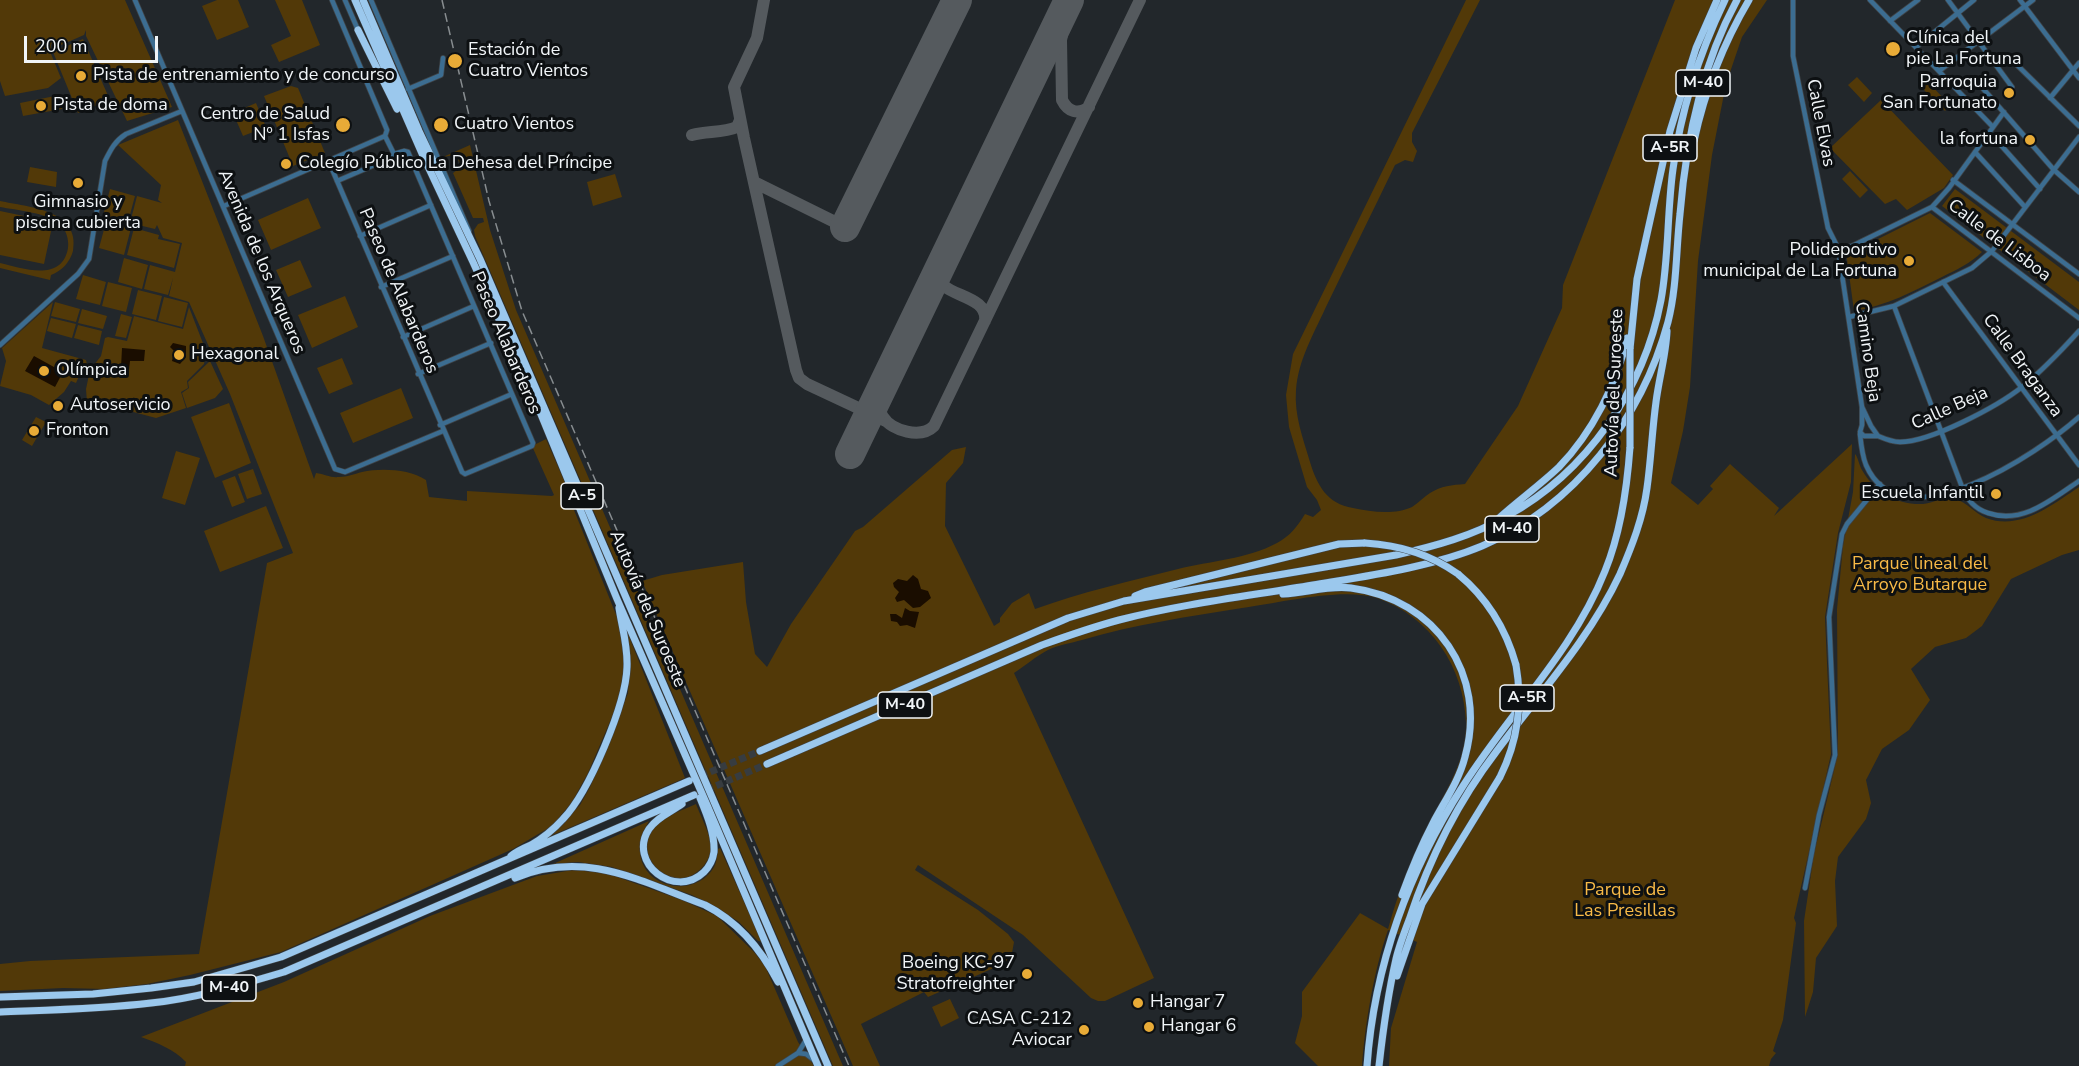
<!DOCTYPE html>
<html>
<head>
<meta charset="utf-8">
<style>
	body { margin:0 }
	#map { position:relative; width:2079px; height:1066px; overflow:hidden; background:#22272b; font-family:"Nunito Sans",sans-serif }
	canvas { display:block }
	.scale { position:absolute; left:24px; top:36px; width:134px; height:27px; box-sizing:border-box; border:3px solid #f1f5f8; border-top:0; padding-left:8px; font-size:18px; line-height:21px; white-space:nowrap; color:#f1f5f8; -webkit-text-stroke:4px #0d1012; paint-order:stroke }
</style>
</head>
<body>
<div id="map">
<canvas width="2079" height="1066"></canvas>
<div class="scale">200 m</div>
</div>
<script>
const c = document.querySelector('canvas').getContext('2d');
c.lineJoin = 'round';
function fill(path, color) {
  c.fillStyle = color;
  c.fill(path, 'evenodd');
}
function trace(path, color, width, dash) {
  c.strokeStyle = color;
  c.lineWidth = width;
  c.lineCap = dash ? 'butt' : 'round';
  c.setLineDash(dash || []);
  c.stroke(path);
}
function write(font, color, halo, rows, align = 'center') {
  c.font = font + ' "Nunito Sans",sans-serif';
  c.lineWidth = 6;
  c.setLineDash([]);
  c.textBaseline = 'middle';
  c.strokeStyle = halo;
  c.fillStyle = color;
  for (const [text, x, y, turn = 0] of rows) {
    c.save();
    c.translate(x, y);
    c.rotate((+turn || 0) * Math.PI / 180);
    c.textAlign = isNaN(turn) ? turn : align;
    if (halo) c.strokeText(text, 0, 0);
    c.fillText(text, 0, 0);
    c.restore();
  }
}
const green = new Path2D(`
	M 0,0 L 125,0 L 172,107 L 127,121 L 86,36 L 86,30 L 84,35 L 54,48 L 51,43 L 51,54 L 61,78 L 48,88 L 5,96 L 0,81 Z
	M 217,0 L 238,0 L 249,27 L 217,40 L 202,6 Z
	M 275,0 L 302,0 L 320,45 L 279,62 L 271,45 L 291,36 Z
	M 1466,0 L 1480,0 L 1412,133 L 1412,142 L 1417,151 L 1413,162 L 1405,160 L 1395,165 C 1372,213 1348,261 1325,309 C 1313,335 1298,361 1296,390 C 1294,415 1303,438 1310,462 C 1317,485 1327,504 1353,508 C 1371,512 1395,515 1412,507 C 1418,503 1424,497 1430,493 C 1441,486 1452,485 1465,484 L 1518,406 L 1562,308 L 1563,285 L 1675,0 L 1767,0 L 1742,37 L 1726,84 L 1712,155 L 1698,261 L 1690,387 L 1683,431 L 1671,483 L 1698,505 L 1713,489 L 1710,486 L 1730,464 L 1779,508 L 1774,516 L 1852,444 L 1851,482 L 1838,533 L 1825,617 L 1831,754 L 1794,918 L 1796,923 L 1783,1020 L 1773,1051 L 1776,1053 L 1771,1059 L 1769,1066 L 1389,1066 L 1391,1028 L 1417,942 L 1388,930 C 1374,970 1365,1024 1362,1066 L 1318,1066 L 1295,1043 L 1302,1016 L 1302,992 L 1360,913 L 1388,929 C 1398,893 1412,857 1429,824 C 1445,792 1467,760 1466,723 C 1464,667 1431,617 1377,598 C 1343,587 1279,603 1242,608 C 1188,617 1135,624 1082,640 C 1071,643 1058,645 1048,650 C 1036,656 1025,666 1014,673 L 1154,978 L 1105,1001 L 1098,1001 L 1091,998 L 1023,935 L 918,865 L 915,870 L 978,910 L 1008,934 L 1014,942 L 1012,953 L 1005,963 L 928,997 L 924,992 L 861,1024 L 880,1066 L 853,1066 L 642,581 L 662,575 L 743,562 L 746,602 L 755,654 L 767,667 L 791,624 L 855,531 L 863,527 L 952,450 L 966,447 L 963,463 L 946,483 L 945,526 L 994,626 L 1000,622 L 1000,618 L 1012,603 L 1029,593 L 1035,609 C 1082,592 1130,581 1178,569 C 1210,561 1247,559 1277,543 C 1290,536 1297,527 1305,514 L 1313,517 L 1321,510 L 1317,500 L 1307,487 L 1289,427 L 1286,395 L 1293,354 Z
	M 83,39 L 110,100 L 78,113 L 53,52 Z
	M 1857,77 L 1872,93 L 1864,102 L 1848,85 Z
	M 1928,82 L 1950,105 L 1945,111 L 1922,88 Z
	M 291,86 L 298,88 L 325,153 L 293,166 L 264,96 Z
	M 60,95 L 62,109 L 23,116 L 20,103 Z
	M 1881,100 L 1953,175 L 1944,188 L 1907,210 L 1896,199 L 1885,204 L 1830,148 Z
	M 256,103 L 266,127 L 243,136 L 233,113 Z
	M 178,120 L 263,336 L 314,479 L 316,473 C 325,474 330,478 339,477 C 347,477 354,474 362,472 C 381,468 409,469 426,480 L 429,497 L 467,501 L 467,491 L 552,496 L 554,495 L 532,446 L 546,439 L 569,492 L 572,505 L 617,617 L 624,645 L 624,671 L 618,703 L 588,773 L 572,802 L 552,826 L 513,849 L 281,952 L 190,975 L 147,984 L 105,989 L 63,988 L 0,991 L 0,964 L 30,961 L 199,954 L 267,563 L 293,553 L 230,394 L 189,302 L 169,296 L 173,278 L 168,295 L 144,289 L 150,265 L 175,272 L 182,243 L 163,238 L 157,225 L 155,229 L 130,223 L 137,196 L 162,203 L 158,200 L 161,185 L 118,145 Z
	M 470,145 L 490,230 L 516,310 L 843,1066 L 833,1066 L 475,236 L 474,230 L 478,224 L 484,222 L 483,218 L 473,218 L 453,173 L 461,167 L 457,157 L 455,155 L 443,157 Z
	M 30,167 L 57,172 L 56,187 L 27,182 Z
	M 1850,171 L 1868,190 L 1860,198 L 1842,179 Z
	M 615,174 L 622,197 L 593,206 L 587,182 Z
	M 110,189 L 135,196 L 128,222 L 103,216 Z
	M 1955,189 L 2079,282 L 2079,310 L 1942,206 Z
	M 308,198 L 321,228 L 271,250 L 258,220 Z
	M 0,201 C 28,207 81,210 73,251 C 70,262 62,271 51,275 L 50,280 L 0,268 L 0,263 C 22,268 62,283 68,248 C 69,239 66,229 59,223 C 47,213 16,210 0,207 Z
	M 0,211 L 53,222 L 44,264 L 0,255 Z
	M 1930,213 L 1982,252 C 1971,263 1956,270 1942,277 C 1914,291 1886,306 1854,311 L 1846,252 L 1856,250 Z
	M 106,222 L 131,228 L 124,255 L 99,248 Z
	M 134,228 L 159,235 L 158,239 L 180,244 L 174,268 L 127,255 Z
	M 124,258 L 148,265 L 142,289 L 118,282 Z
	M 300,260 L 312,287 L 288,297 L 276,270 Z
	M 83,275 L 106,282 L 100,305 L 76,299 Z
	M 108,282 L 132,288 L 126,312 L 102,306 Z
	M 138,290 L 162,296 L 156,320 L 132,314 Z
	M 345,296 L 358,327 L 312,348 L 298,315 Z
	M 164,297 L 188,303 L 182,327 L 158,321 Z
	M 53,302 L 42,348 L 86,360 L 88,369 L 83,367 L 76,383 L 71,381 L 64,392 L 49,405 L 31,395 L 0,386 L 6,361 L 2,348 Z
	M 55,302 L 80,309 L 76,322 L 51,316 Z
	M 189,307 L 206,351 L 204,364 L 187,381 L 188,388 L 181,392 L 186,408 L 156,418 L 122,409 L 87,403 L 86,389 L 90,370 L 101,356 L 105,338 L 108,337 L 127,341 L 134,316 L 183,329 Z
	M 82,309 L 107,316 L 103,329 L 78,323 Z
	M 121,314 L 132,317 L 126,338 L 115,336 Z
	M 51,318 L 76,324 L 72,338 L 47,331 Z
	M 78,325 L 102,331 L 99,345 L 74,338 Z
	M 342,358 L 353,384 L 329,394 L 317,368 Z
	M 210,361 L 223,389 L 215,398 L 187,408 L 182,393 L 189,388 L 188,382 Z
	M 401,388 L 413,418 L 353,443 L 340,413 Z
	M 229,403 L 251,463 L 215,478 L 191,417 Z
	M 36,417 L 46,422 L 32,446 L 22,440 Z
	M 176,451 L 200,458 L 185,505 L 162,498 Z
	M 1855,454 C 1858,457 1859,465 1862,470 C 1875,493 1897,505 1923,504 C 1934,503 1944,496 1955,499 C 1967,502 1974,513 1986,518 C 2020,531 2052,505 2079,487 L 2079,550 L 2062,555 L 2011,579 L 1982,626 L 1966,638 L 1935,647 L 1911,669 L 1930,700 L 1909,730 L 1882,749 L 1866,780 L 1871,803 L 1866,819 L 1838,857 L 1835,881 L 1837,926 L 1816,958 L 1813,992 L 1805,1017 L 1804,921 L 1814,854 L 1838,754 L 1837,609 L 1843,546 L 1853,492 Z
	M 253,469 L 262,494 L 247,499 L 238,474 Z
	M 235,476 L 245,502 L 232,507 L 222,481 Z
	M 266,506 L 283,548 L 220,572 L 204,531 Z
	M 623,621 L 685,778 L 548,837 L 580,805 L 590,787 L 610,741 L 628,693 L 630,648 Z
	M 696,804 C 700,815 712,837 711,848 C 710,858 705,866 697,872 C 668,895 630,851 655,826 C 666,815 683,810 696,804 Z
	M 649,821 C 614,879 690,908 714,867 C 717,862 717,854 718,849 L 720,848 L 762,942 L 758,941 L 739,922 L 716,907 L 692,895 L 612,867 L 578,862 L 553,864 Z
	M 573,870 L 606,873 L 682,900 L 717,916 L 754,952 L 765,966 L 798,1042 L 814,1066 L 185,1066 L 186,1062 C 174,1049 157,1043 141,1037 L 284,982 L 430,916 L 537,876 Z
	M 950,999 L 959,1018 L 941,1027 L 932,1007 Z`);
const water = new Path2D(`
	M 173,343 L 186,346 L 186,357 L 180,364 L 172,361 L 174,351 L 170,347 Z
	M 122,348 L 145,350 L 144,361 L 130,361 L 129,369 L 121,368 Z
	M 34,356 L 63,372 L 55,387 L 25,371 Z
	M 913,575 L 918,579 L 921,589 L 928,591 L 931,598 L 920,607 L 913,608 L 904,600 L 897,602 L 895,598 L 899,592 L 894,587 L 893,583 L 898,579 L 907,581 Z
	M 905,608 L 910,611 L 919,612 L 915,628 L 907,625 L 900,626 L 897,622 L 891,621 L 890,614 L 896,614 L 902,618 Z`);
const taxiway = new Path2D(`
	M 764,0 L 757,38 L 734,87 L 744,138 L 796,370 L 799,378 L 807,384 L 886,421
	M 1069,0 L 1061,40 L 1062,100 C 1068,112 1078,115 1089,107
	M 692,135 C 707,131 723,133 737,127 L 740,120
	M 754,182 L 845,227
	M 940,266 L 939,274 L 944,286 C 957,297 988,299 985,321
	M 879,393 C 878,401 878,410 883,417 C 892,431 921,439 934,426 L 1140,0`);
const runway = new Path2D(`
	M 845,227 L 957,0
	M 850,454 L 1069,0`);
const highwayTunnel = new Path2D(`
	M 691,780 L 760,751
	M 697,794 L 767,764`);
const minor = new Path2D(`
	M 135,0 L 335,469 L 345,472 L 443,431
	M 332,0 L 387,130 L 385,136
	M 345,0 L 358,30
	M 371,0 L 469,231
	M 1793,0 L 1793,56 L 1828,228 L 1838,248 L 1862,407 L 1862,425 L 1860,432 L 1864,436 L 1878,436 L 1871,426 L 1862,407
	M 1870,0 L 1993,127
	M 1948,0 L 2012,87
	M 2020,0 L 2079,78
	M 1890,21 L 1918,0
	M 1916,47 L 1974,0
	M 2012,60 L 2079,126
	M 1939,71 L 2033,0
	M 1979,84 L 2054,170 L 2079,192
	M 408,89 L 441,75 L 443,58
	M 2050,98 L 2079,63
	M 1990,133 L 2040,189
	M 1975,152 L 2025,207
	M 329,162 L 462,472 L 465,474 L 532,446 L 533,443 L 408,152 L 404,151 L 394,154
	M 1953,180 L 2079,274
	M 337,181 L 393,157 L 394,154 L 385,136
	M 224,206 L 385,136
	M 1932,207 L 2079,318
	M 360,236 L 431,205
	M 1838,248 L 1852,246 L 1932,207 L 1949,188 L 2004,112
	M 1943,282 L 2079,465
	M 381,287 L 453,256
	M 1894,306 L 1962,487 C 1967,500 1975,509 1988,513 C 2023,525 2052,499 2079,481
	M 1849,317 L 1894,306 L 1972,268 L 1992,251 L 2079,137
	M 403,337 L 474,306
	M 0,345 L 78,274 L 89,259 L 105,161 C 111,149 115,141 126,134 L 182,111
	M 418,374 L 491,343
	M 440,425 L 512,394
	M 1860,434 C 1861,444 1862,455 1866,465 C 1901,546 2039,453 2079,417
	M 1878,436 C 1885,439 1892,442 1900,442 C 1931,442 1998,406 2022,387 C 2043,370 2061,351 2079,331
	M 1945,493 L 1966,498
	M 1805,888 L 1819,815 L 1835,755 L 1829,617 L 1842,534 L 1847,524 L 1880,484
	M 798,1053 L 806,1054 L 814,1060
	M 778,1066 L 798,1053 L 806,1040`);
const highway = new Path2D(`
	M 355,0 L 424,158 L 473,262 L 533,395 L 617,599 L 707,805 L 818,1066
	M 363,0 L 419,131 L 480,259 L 828,1066
	M 358,30 L 397,109
	M 1694,141 C 1705,90 1723,44 1749,0
	M 1630,349 L 1637,279 L 1670,131 L 1696,48 L 1717,0
	M 1499,518 C 1519,500 1540,485 1559,467 C 1592,433 1617,384 1627,338
	M 1458,574 C 1487,598 1506,629 1516,665
	M 1283,594 C 1306,593 1328,585 1351,588 C 1436,599 1488,675 1465,757 C 1459,781 1444,802 1433,823 C 1421,846 1411,870 1402,895
	M 1135,596 L 1145,592 L 1339,544 L 1365,543
	M 760,751 L 1068,618 L 1124,601 L 1396,555 C 1435,546 1473,536 1507,516 C 1587,472 1644,389 1661,300 C 1669,257 1667,212 1673,169 C 1681,109 1699,54 1725,0
	M 767,764 L 1042,645 C 1067,636 1093,627 1119,620 C 1182,604 1248,596 1313,585 C 1367,576 1432,567 1482,546 C 1575,506 1642,418 1668,322 C 1677,287 1676,250 1680,214 C 1686,140 1701,66 1737,0
	M 682,804 C 671,812 657,817 649,829 C 627,863 675,900 704,872 C 709,867 713,859 714,852 C 715,834 707,815 700,798
	M 511,856 C 517,851 524,848 531,845 C 543,838 554,829 563,819 C 589,792 626,704 627,667 C 628,646 622,628 619,608
	M 515,878 C 585,849 640,881 705,905 C 739,922 761,949 778,982
	M 1397,976 L 1422,904 L 1500,777
	M 0,997 L 93,994 L 151,988 L 194,982 L 281,957 L 689,781
	M 0,1012 C 50,1010 101,1009 151,1003 C 197,998 240,985 284,972 L 694,795
	M 1367,1066 C 1374,966 1409,870 1463,786 C 1509,713 1573,652 1605,571 C 1621,532 1627,489 1630,447
	M 1379,1066 C 1383,1030 1388,994 1396,959 C 1399,946 1404,933 1409,920 C 1429,860 1457,803 1496,752 C 1539,694 1589,640 1620,574 C 1632,546 1643,518 1647,488 C 1651,460 1652,431 1656,402 C 1659,378 1666,355 1667,331`);
const rail = new Path2D(`
	M 442,0 L 489,201 L 522,311 L 849,1066`);
const highwayBridge = new Path2D(`
	M 1630,349 L 1630,447
	M 1365,543 C 1400,545 1430,554 1458,574
	M 1500,777 C 1518,741 1523,705 1516,665`);
const markers = [
	[1893,49,8,"#e8ab37"],
	[455,61,8,"#e8ab37"],
	[81,76,6,"#e8ab37"],
	[2009,93,6,"#e8ab37"],
	[41,106,6,"#e8ab37"],
	[343,125,8,"#e8ab37"],
	[441,125,8,"#e8ab37"],
	[2030,140,6,"#e8ab37"],
	[286,164,6,"#e8ab37"],
	[78,183,6,"#e8ab37"],
	[1909,261,6,"#e8ab37"],
	[179,355,6,"#e8ab37"],
	[44,371,6,"#e8ab37"],
	[58,406,6,"#e8ab37"],
	[34,431,6,"#e8ab37"],
	[1996,494,6,"#e8ab37"],
	[1027,974,6,"#e8ab37"],
	[1138,1003,6,"#e8ab37"],
	[1149,1027,6,"#e8ab37"],
	[1084,1030,6,"#e8ab37"]
];
const shields = [
	[1703,83,54],
	[1670,148,54],
	[582,496,42],
	[1512,529,54],
	[1527,698,54],
	[905,705,54],
	[229,988,54]
];
const shieldNames = [
	["M-40",1703,83],
	["A-5R",1670,148],
	["A-5",582,496],
	["M-40",1512,529],
	["A-5R",1527,698],
	["M-40",905,705],
	["M-40",229,988]
];
const poiNames = [
	["Clínica del",1906,39],
	["pie La Fortuna",1906,60],
	["Estación de",468,51],
	["Cuatro Vientos",468,72],
	["Pista de entrenamiento y de concurso",93,76],
	["Parroquia",1997,83,"right"],
	["San Fortunato",1997,104,"right"],
	["Pista de doma",53,106],
	["Centro de Salud",330,115,"right"],
	["Nº 1 Isfas",330,136,"right"],
	["Cuatro Vientos",454,125],
	["la fortuna",2018,140,"right"],
	["Colegío Público La Dehesa del Príncipe",298,164],
	["Gimnasio y",78,203,"center"],
	["piscina cubierta",78,224,"center"],
	["Polideportivo",1897,251,"right"],
	["municipal de La Fortuna",1897,272,"right"],
	["Hexagonal",191,355],
	["Olímpica",56,371],
	["Autoservicio",70,406],
	["Fronton",46,431],
	["Escuela Infantil",1984,494,"right"],
	["Boeing KC-97",1015,964,"right"],
	["Stratofreighter",1015,985,"right"],
	["Hangar 7",1150,1003],
	["CASA C-212",1072,1020,"right"],
	["Aviocar",1072,1041,"right"],
	["Hangar 6",1161,1027]
];
const streetNames = [
	["Calle Elvas",1820,123,79],
	["Calle de Lisboa",1999,241,37],
	["Avenida de los Arqueros",261,262,67],
	["Paseo de Alabarderos",398,291,67],
	["Paseo Alabarderos",505,343,67],
	["Camino Beja",1867,352,82],
	["Calle Braganza",2022,366,54],
	["Autovía del Suroeste",1615,393,-88],
	["Calle Beja",1950,409,-24],
	["Autovía del Suroeste",647,609,67]
];
const parkNames = [
	["Parque lineal del",1920,565],
	["Arroyo Butarque",1920,586],
	["Parque de",1625,891],
	["Las Presillas",1625,912]
];
fill(green, '#523908');
fill(water, '#1a0d00');
trace(taxiway, '#555a5e', 12);
trace(runway, '#555a5e', 30);
trace(highwayTunnel, '#373c40', 7, [7, 3.5]);
trace(minor, '#3f4448', 6);
trace(highway, '#3f4448', 8);
trace(minor, '#3c6d91', 4.5);
trace(highway, '#9bc8ed', 7);
trace(rail, '#888d90', 1.5, [9, 4.5]);
trace(highwayBridge, '#3f4448', 8, []);
trace(highwayBridge, '#9bc8ed', 7);
for (const [x, y, r, color] of markers) {
  const dot = new Path2D();
  dot.arc(x, y, r, 0, 2 * Math.PI);
  c.fillStyle = color;
  c.fill(dot);
  trace(dot, '#0d1012', 2);
}
for (const [x, y, w] of shields) {
  const box = new Path2D();
  box.roundRect(x - w / 2, y - 13, w, 26, 4.5);
  c.fillStyle = '#0d1012';
  c.fill(box);
  trace(box, '#f1f5f8', 1.5);
}
write('bold 16px', '#f1f5f8', null, shieldNames);
write('18px', '#f1f5f8', '#0d1012', poiNames, 'left');
write('18px', '#f1f5f8', '#0d1012', streetNames);
write('18px', '#f8ba47', '#0d1012', parkNames);
</script>
</body>
</html>
